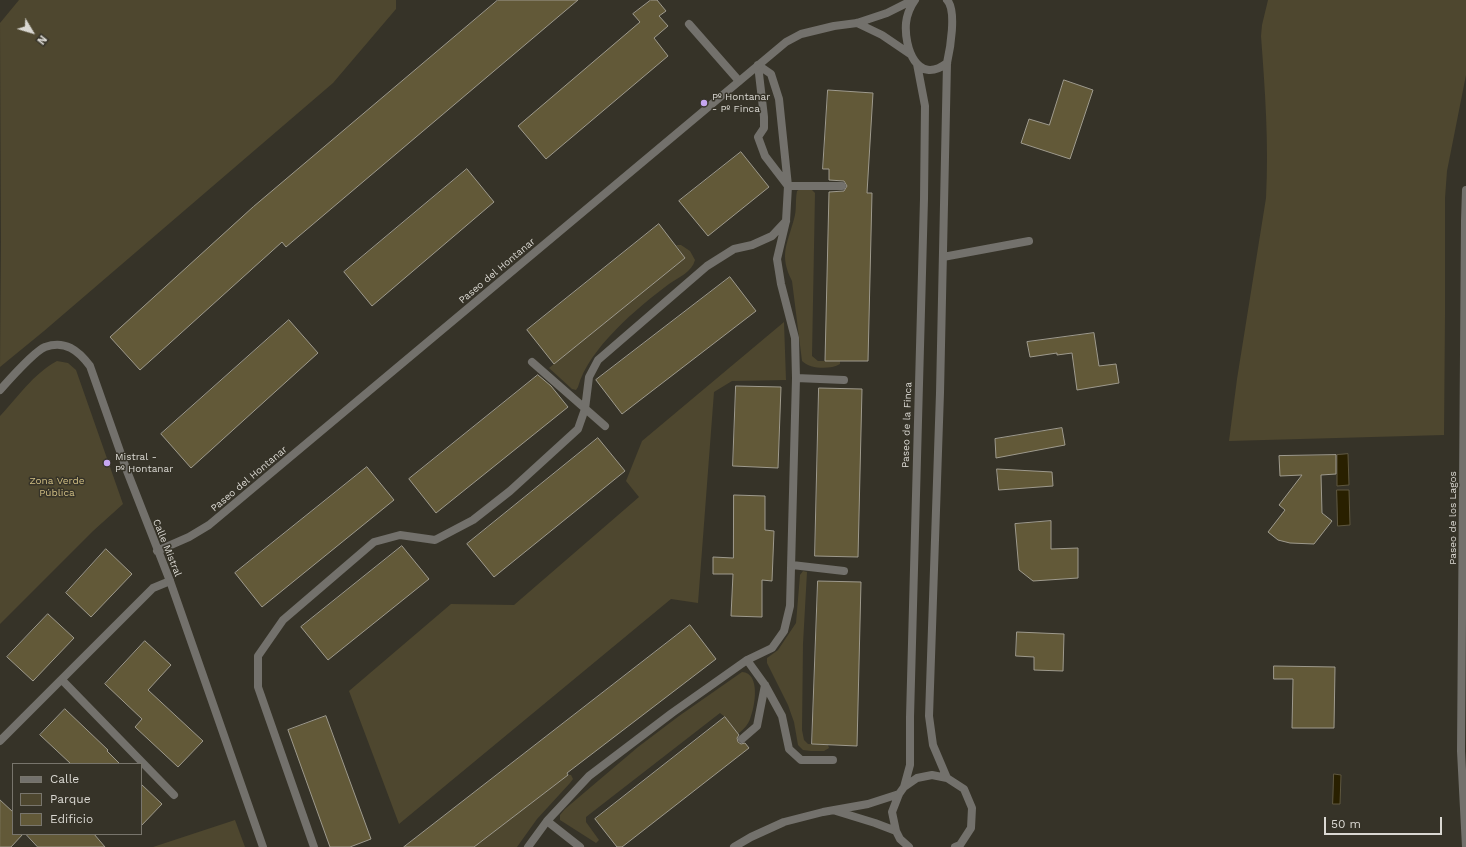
<!DOCTYPE html>
<html>
<head>
<meta charset="utf-8">
<style>
	body { margin:0 }
	#map { position:relative; width:1466px; height:847px; overflow:hidden; background:#363328; font-family:"Work Sans",sans-serif }
	canvas { display:block }
	.legend { position:absolute; left:12px; top:763px; width:130px; height:72px; box-sizing:border-box; background:#363328; border:1px solid #78756c; margin:0; padding:5px 7px; list-style:none; font-size:12px; color:#dad8d2 }
	.legend li { display:flex; align-items:center; gap:8px; height:20px }
	.legend b { width:20px; border:1px solid #78756c }
	.north { position:absolute; left:12px; top:12px; width:40px; height:40px; -webkit-text-stroke:3px #363328; paint-order:stroke; rotate:128deg; font-size:11px; font-weight:700; line-height:16px; text-align:center; color:#dad8d2 }
	.north::after { content:''; display:block; margin:auto; width:14px; height:18px; background:#dad8d2; clip-path:polygon(50% 0,100% 100%,50% 72%,0 100%) }
	.scale { position:absolute; left:1324px; top:817px; width:118px; height:18px; box-sizing:border-box; border:2px solid #dad8d2; border-top:0; padding-left:5px; font-size:12px; line-height:14px; white-space:nowrap; color:#dad8d2; -webkit-text-stroke:3px #363328; paint-order:stroke }
</style>
</head>
<body>
<div id="map">
<canvas width="1466" height="847"></canvas>
<ul class="legend">
<li><b style="height:5px;background:#73716c"></b>Calle</li>
<li><b style="height:11px;background:#4e472f"></b>Parque</li>
<li><b style="height:11px;background:#625938"></b>Edificio</li>
</ul>
<div class="north">N</div>
<div class="scale">50 m</div>
</div>
<script>
const c = document.querySelector('canvas').getContext('2d');
c.lineJoin = 'round';
function fill(path, color) {
  c.fillStyle = color;
  c.fill(path, 'evenodd');
}
function trace(path, color, width, dash) {
  c.strokeStyle = color;
  c.lineWidth = width;
  c.lineCap = dash ? 'butt' : 'round';
  c.setLineDash(dash || []);
  c.stroke(path);
}
function write(font, color, halo, rows, align = 'center') {
  c.font = font + ' "Work Sans",sans-serif';
  c.lineWidth = 3;
  c.setLineDash([]);
  c.textBaseline = 'middle';
  c.strokeStyle = halo;
  c.fillStyle = color;
  for (const [text, x, y, turn = 0] of rows) {
    c.save();
    c.translate(x, y);
    c.rotate((+turn || 0) * Math.PI / 180);
    c.textAlign = isNaN(turn) ? turn : align;
    if (halo) c.strokeText(text, 0, 0);
    c.fillText(text, 0, 0);
    c.restore();
  }
}
const green = new Path2D(`
	M 19,0 L 396,0 L 396,9 L 333,83 L 44,331 L 0,367 L 1,243 L 0,23 Z
	M 1268,0 L 1466,0 L 1466,75 L 1447,171 L 1445,198 L 1445,315 L 1444,435 L 1229,441 L 1237,379 L 1266,198 C 1269,144 1265,90 1261,36 L 1262,25 Z
	M 801,188 L 811,189 L 815,193 L 812,356 L 818,361 L 840,361 L 840,364 C 830,370 810,369 802,361 L 792,281 C 779,255 787,245 794,219 C 797,210 795,201 797,191 Z
	M 676,245 L 681,245 L 690,251 L 695,260 C 692,272 679,277 669,284 C 637,308 589,348 578,387 L 576,390 L 572,389 L 549,368 L 685,258 Z
	M 784,322 L 786,380 L 732,381 L 714,392 L 698,603 L 671,599 L 399,824 L 349,691 L 451,604 L 514,605 L 639,497 L 626,481 L 642,441 Z
	M 57,361 L 68,363 L 76,370 L 123,504 L 93,531 L 0,624 L 0,416 C 18,397 33,374 57,361 Z
	M 803,571 L 807,572 L 803,644 L 802,730 L 804,740 L 808,744 L 828,745 L 829,748 L 824,751 L 811,751 L 803,750 L 798,745 L 794,722 L 788,705 L 767,663 L 767,658 L 778,650 L 796,623 L 800,575 Z
	M 742,672 C 761,673 755,707 750,719 C 748,725 743,730 738,734 L 725,717 L 720,713 L 586,817 L 586,822 L 599,840 L 596,843 L 560,820 L 560,815 L 565,809 L 638,747 L 679,716 Z
	M 568,775 L 571,775 L 573,779 L 570,783 L 537,819 L 517,847 L 474,847 Z
	M 235,820 L 245,847 L 153,847 Z`);
const water = new Path2D(`
	M 1348,454 L 1349,485 L 1337,486 L 1337,455 Z
	M 1337,490 L 1349,490 L 1350,525 L 1338,526 Z
	M 1334,774 L 1341,775 L 1340,804 L 1333,804 Z`);
const building = new Path2D(`
	M 498,0 L 578,0 L 286,247 L 282,242 L 140,370 L 110,337 L 253,207 Z
	M 651,0 L 657,0 L 666,11 L 659,16 L 668,26 L 654,38 L 668,56 L 546,159 L 518,126 L 640,22 L 633,14 Z
	M 1064,80 L 1093,90 L 1070,159 L 1021,143 L 1029,119 L 1049,125 Z
	M 828,90 L 873,93 L 867,193 L 872,193 L 868,361 L 825,361 L 829,192 L 844,191 L 847,186 L 844,181 L 829,180 L 829,169 L 823,169 Z
	M 741,152 L 769,187 L 708,236 L 679,201 Z
	M 467,169 L 494,202 L 372,306 L 344,272 Z
	M 659,224 L 685,258 L 554,364 L 527,330 Z
	M 730,277 L 756,311 L 622,414 L 596,380 Z
	M 289,320 L 318,353 L 191,468 L 161,434 Z
	M 1094,333 L 1099,366 L 1116,364 L 1119,383 L 1077,390 L 1072,353 L 1057,355 L 1057,353 L 1030,357 L 1027,342 Z
	M 538,375 L 551,386 L 568,407 L 436,513 L 409,479 Z
	M 736,386 L 781,387 L 778,468 L 733,466 Z
	M 819,388 L 862,389 L 858,557 L 815,556 Z
	M 1062,428 L 1065,445 L 996,458 L 995,439 Z
	M 598,438 L 625,471 L 494,577 L 467,544 Z
	M 1336,455 L 1336,474 L 1321,475 L 1322,513 L 1332,521 L 1314,544 L 1290,543 L 1278,540 L 1268,532 L 1285,510 L 1279,505 L 1302,475 L 1280,476 L 1279,456 Z
	M 367,467 L 394,500 L 262,607 L 235,573 Z
	M 997,469 L 1052,472 L 1053,486 L 999,490 Z
	M 734,495 L 765,496 L 765,530 L 774,531 L 772,581 L 762,580 L 762,617 L 731,616 L 733,574 L 713,574 L 713,557 L 733,558 Z
	M 1051,521 L 1051,549 L 1078,548 L 1078,578 L 1033,581 L 1019,570 L 1015,524 Z
	M 402,546 L 429,579 L 328,660 L 301,627 Z
	M 106,549 L 132,574 L 91,617 L 66,593 Z
	M 818,581 L 861,582 L 857,746 L 812,744 Z
	M 48,614 L 74,638 L 33,681 L 7,657 Z
	M 690,625 L 716,659 L 567,773 L 568,775 L 474,847 L 404,847 Z
	M 1017,632 L 1064,634 L 1063,671 L 1034,670 L 1034,657 L 1016,656 Z
	M 145,641 L 171,665 L 148,690 L 203,741 L 178,767 L 135,727 L 142,719 L 105,684 Z
	M 1274,666 L 1335,667 L 1334,728 L 1292,728 L 1293,679 L 1274,679 Z
	M 65,709 L 108,750 L 107,751 L 120,764 L 71,764 L 40,735 Z
	M 326,716 L 371,839 L 350,847 L 330,847 L 288,730 Z
	M 725,717 L 739,735 L 737,738 L 738,742 L 741,744 L 745,743 L 749,748 L 622,847 L 617,847 L 595,819 Z
	M 141,784 L 162,804 L 141,826 Z
	M 0,800 L 13,812 L 13,834 L 23,834 L 11,847 L 0,847 Z
	M 26,834 L 94,834 L 105,847 L 38,847 Z`);
const service = new Path2D(`
	M 689,24 L 739,81
	M 758,65 L 771,74 L 779,99 L 788,186 L 765,156 L 758,137 L 764,128 L 764,117 Z
	M 943,257 L 1029,241
	M 532,362 L 605,426
	M 796,378 L 844,380
	M 792,565 L 844,571
	M 747,660 L 765,685 L 782,716 L 789,749 L 801,760 L 833,760
	M 62,680 L 174,795
	M 742,739 L 757,726 L 765,685
	M 0,741 L 153,588 L 170,581
	M 547,821 L 580,847
	M 314,847 L 258,687 L 258,656 L 283,620 L 374,542 L 400,535 L 435,540 L 473,520 L 510,491 L 578,429 L 585,409 L 589,377 L 598,360 L 707,266 L 734,249 L 752,245 L 772,236 L 786,221
	M 528,847 L 547,821 L 589,776 L 672,713 L 747,660 L 772,648 L 784,631 L 790,606 L 796,378 L 795,338 L 781,284 L 777,259 L 786,221 L 788,186 L 842,186`);
const minor = new Path2D(`
	M 915,0 C 910,7 907,14 906,23 C 904,47 917,86 947,63
	M 947,0 C 957,10 950,50 947,63 L 940,393 L 929,716 L 933,745 L 947,778
	M 857,23 L 882,35 L 910,54
	M 0,390 C 8,381 35,351 45,347 C 65,340 78,350 90,366 L 127,471 L 170,581 L 263,847
	M 157,551 L 189,537 L 209,525 L 786,42 L 801,34 L 834,26 L 857,23 L 887,13 L 913,0
	M 904,787 L 910,765 L 910,717 L 924,199 L 925,106 L 917,64
	M 836,811 L 875,823 L 896,831
	M 734,847 L 751,837 L 784,822 L 823,812 L 868,804 L 899,794
	M 909,847 L 900,839 L 896,831 L 892,812 L 899,794 L 904,787 L 917,778 L 932,775 L 947,778 L 964,789 L 972,808 L 971,828 L 960,845 L 955,847
	M 1466,847 L 1461,751 L 1465,221 L 1466,190`);
const markers = [
	[704,103,4,"#c6a6f0"],
	[107,463,4,"#c6a6f0"]
];
const poiNames = [
	["Pº Hontanar",712,97],
	["- Pº Finca",712,109],
	["Mistral -",115,457],
	["Pº Hontanar",115,469]
];
const streetNames = [
	["Paseo del Hontanar",497,271,-40],
	["Paseo de la Finca",907,425,-88],
	["Paseo del Hontanar",249,479,-40],
	["Paseo de los Lagos",1453,518,-90],
	["Calle Mistral",167,548,68]
];
const parkNames = [
	["Zona Verde",57,481],
	["Pública",57,493]
];
fill(green, '#4e472f');
fill(water, '#292000');
trace(water, '#5e573f', 1);
fill(building, '#625938');
trace(building, '#9e9a8d', 1);
trace(service, '#73716c', 8);
trace(minor, '#73716c', 8);
for (const [x, y, r, color] of markers) {
  const dot = new Path2D();
  dot.arc(x, y, r, 0, 2 * Math.PI);
  c.fillStyle = color;
  c.fill(dot);
  trace(dot, '#363328', 1.5);
}
write('10px', '#dad8d2', '#363328', poiNames, 'left');
write('10px', '#dad8d2', '#363328', streetNames);
write('10px', '#d0be83', '#363328', parkNames);
</script>
</body>
</html>
